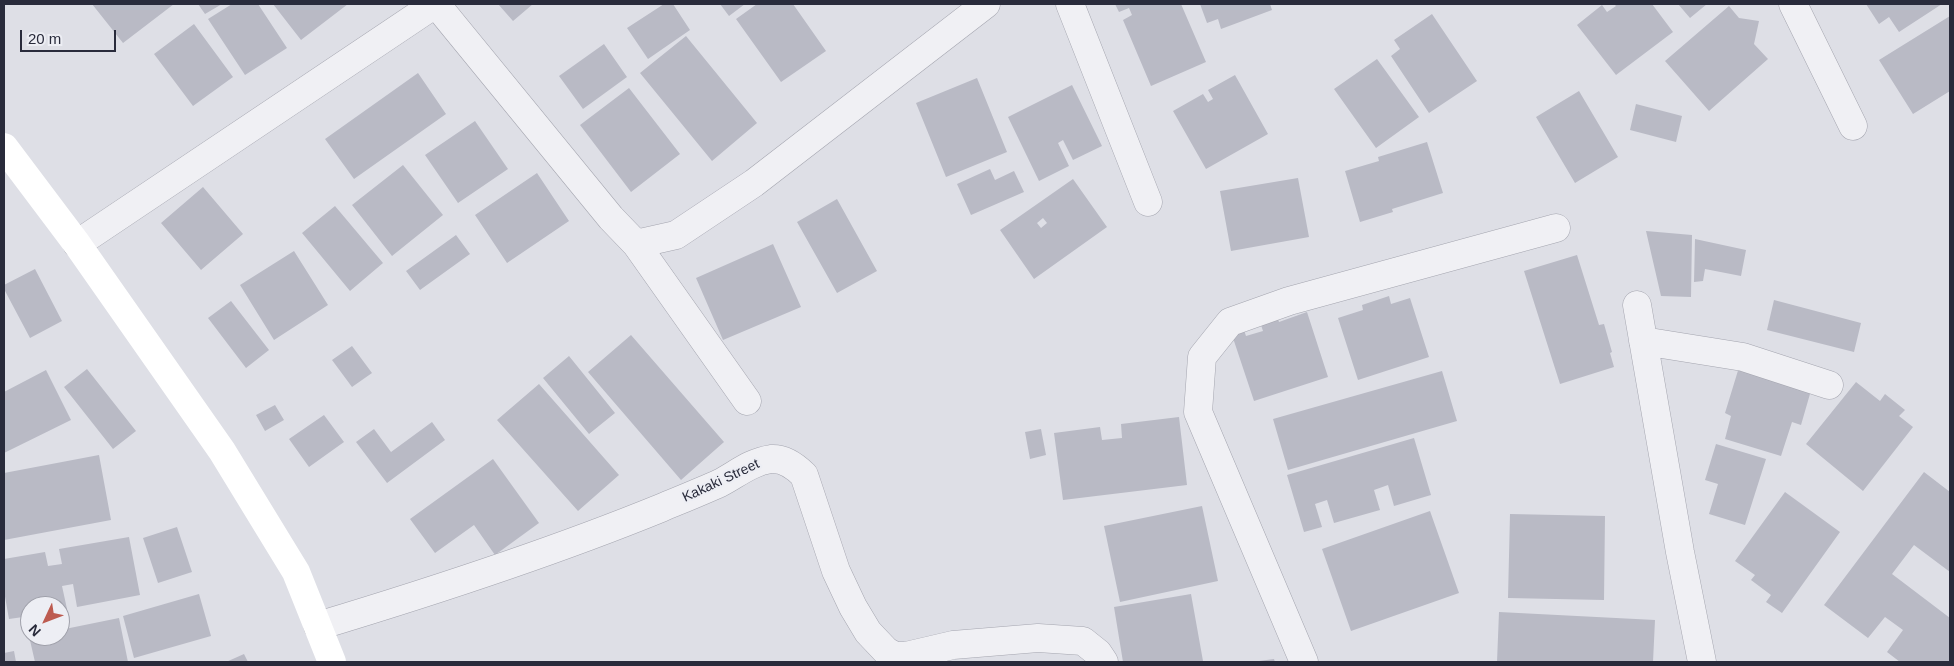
<!DOCTYPE html>
<html>
<head>
<meta charset="utf-8">
<style>
	body { margin:0 }
	#map { position:relative; width:1954px; height:666px; overflow:hidden; background:#dedfe6; font-family:Helvetica,sans-serif }
	canvas { display:block }
	.frame { position:absolute; inset:0; border:5px solid #292b3b; pointer-events:none }
	.north { position:absolute; left:20px; top:596px; width:50px; height:50px; box-sizing:border-box; background:#edeef4; border:1px solid #9fa0aa; border-radius:50%; rotate:227deg; font-size:14px; font-weight:700; line-height:20px; text-align:center; color:#292b3b }
	.north::after { content:''; display:block; margin:auto; width:18px; height:22px; background:#bd5b50; clip-path:polygon(50% 0,100% 100%,50% 72%,0 100%) }
	.scale { position:absolute; left:20px; top:30px; width:96px; height:22px; box-sizing:border-box; border:2px solid #292b3b; border-top:0; padding-left:6px; font-size:15px; line-height:18px; white-space:nowrap; color:#292b3b; -webkit-text-stroke:4px #edeef4; paint-order:stroke }
</style>
</head>
<body>
<div id="map">
<canvas width="1954" height="666"></canvas>
<div class="frame"></div>
<div class="north">N</div>
<div class="scale">20 m</div>
</div>
<script>
const c = document.querySelector('canvas').getContext('2d');
c.lineJoin = 'round';
function fill(path, color) {
  c.fillStyle = color;
  c.fill(path, 'evenodd');
}
function trace(path, color, width, dash) {
  c.strokeStyle = color;
  c.lineWidth = width;
  c.lineCap = dash ? 'butt' : 'round';
  c.setLineDash(dash || []);
  c.stroke(path);
}
function write(font, color, halo, rows, align = 'center') {
  c.font = font + ' Helvetica,sans-serif';
  c.lineWidth = 4.5;
  c.setLineDash([]);
  c.textBaseline = 'middle';
  c.strokeStyle = halo;
  c.fillStyle = color;
  for (const [text, x, y, turn = 0] of rows) {
    c.save();
    c.translate(x, y);
    c.rotate((+turn || 0) * Math.PI / 180);
    c.textAlign = isNaN(turn) ? turn : align;
    if (halo) c.strokeText(text, 0, 0);
    c.fillText(text, 0, 0);
    c.restore();
  }
}
const building = new Path2D(`
	M 92,4 L 174,4 L 123,43 Z
	M 198,4 L 222,4 L 205,14 Z
	M 232,4 L 258,4 L 287,48 L 245,75 L 208,19 Z
	M 273,4 L 348,4 L 301,40 Z
	M 498,4 L 533,4 L 513,21 Z
	M 664,4 L 673,4 L 690,30 L 648,59 L 627,28 Z
	M 720,4 L 745,4 L 729,16 Z
	M 757,4 L 793,4 L 826,51 L 781,82 L 736,19 Z
	M 1115,4 L 1181,4 L 1206,62 L 1151,86 L 1123,20 L 1132,15 L 1129,8 L 1119,12 Z
	M 1200,4 L 1270,4 L 1272,10 L 1221,29 L 1218,19 L 1207,23 Z
	M 1614,4 L 1652,4 L 1673,32 L 1616,75 L 1577,25 L 1602,5 L 1607,12 L 1616,6 Z
	M 1678,4 L 1707,4 L 1690,18 Z
	M 1866,4 L 1942,4 L 1899,32 L 1889,17 L 1879,24 Z
	M 1729,6 L 1739,18 L 1759,21 L 1754,44 L 1768,59 L 1709,111 L 1665,61 Z
	M 1432,14 L 1477,81 L 1429,113 L 1391,56 L 1400,49 L 1394,40 Z
	M 1950,16 L 1950,91 L 1913,114 L 1879,60 Z
	M 194,24 L 233,77 L 193,106 L 154,54 Z
	M 686,36 L 757,123 L 712,161 L 640,73 Z
	M 604,44 L 627,77 L 583,109 L 559,76 Z
	M 1377,59 L 1419,117 L 1376,148 L 1334,89 Z
	M 418,73 L 446,114 L 354,179 L 325,139 Z
	M 1235,75 L 1268,134 L 1206,169 L 1173,111 L 1203,94 L 1208,102 L 1213,99 L 1208,90 Z
	M 977,78 L 1007,152 L 946,177 L 916,103 Z
	M 1072,85 L 1102,146 L 1073,160 L 1063,140 L 1058,143 L 1069,166 L 1039,181 L 1008,117 Z
	M 629,88 L 680,154 L 631,192 L 580,125 Z
	M 1579,91 L 1618,157 L 1575,183 L 1536,117 Z
	M 1636,104 L 1682,116 L 1676,142 L 1630,130 Z
	M 475,121 L 508,169 L 458,203 L 425,155 Z
	M 1427,142 L 1443,193 L 1392,209 L 1393,212 L 1360,222 L 1345,171 L 1379,161 L 1378,157 Z
	M 403,165 L 443,215 L 392,256 L 352,205 Z
	M 990,169 L 995,180 L 1014,171 L 1024,192 L 971,215 L 957,184 Z
	M 537,173 L 569,221 L 507,263 L 475,215 Z
	M 1298,178 L 1309,237 L 1231,251 L 1220,191 Z
	M 1073,179 L 1107,227 L 1034,279 L 1000,230 ZM 1043,218 L 1047,223 L 1041,228 L 1037,223 Z
	M 203,187 L 243,234 L 201,270 L 161,223 Z
	M 837,199 L 877,271 L 837,293 L 797,222 Z
	M 335,206 L 383,263 L 350,291 L 302,233 Z
	M 1646,231 L 1692,235 L 1691,297 L 1661,296 Z
	M 456,235 L 470,254 L 420,290 L 406,271 Z
	M 1695,239 L 1746,250 L 1741,276 L 1705,269 L 1703,281 L 1694,282 Z
	M 773,244 L 801,307 L 723,340 L 696,278 Z
	M 294,251 L 328,305 L 274,340 L 240,285 Z
	M 1577,255 L 1599,325 L 1604,324 L 1612,352 L 1610,353 L 1614,367 L 1560,384 L 1524,271 Z
	M 35,269 L 62,321 L 30,338 L 4,289 L 4,285 Z
	M 1389,296 L 1391,304 L 1410,298 L 1429,357 L 1358,380 L 1338,318 L 1363,310 L 1362,305 Z
	M 1774,300 L 1861,323 L 1854,352 L 1767,330 Z
	M 231,301 L 269,350 L 246,368 L 208,318 Z
	M 1307,312 L 1328,377 L 1254,401 L 1232,335 L 1244,330 L 1246,336 L 1263,331 L 1260,322 L 1277,316 L 1279,322 Z
	M 631,335 L 724,442 L 681,480 L 588,372 Z
	M 352,346 L 372,373 L 352,387 L 332,360 Z
	M 569,356 L 615,413 L 589,434 L 543,378 Z
	M 1740,364 L 1812,387 L 1801,425 L 1792,422 L 1781,456 L 1725,439 L 1731,416 L 1725,413 Z
	M 87,369 L 136,431 L 113,449 L 64,387 Z
	M 46,370 L 71,420 L 4,453 L 4,392 Z
	M 1442,371 L 1457,421 L 1288,470 L 1273,419 Z
	M 1856,382 L 1880,401 L 1885,394 L 1905,410 L 1899,416 L 1913,427 L 1863,491 L 1806,444 Z
	M 539,384 L 619,475 L 578,511 L 497,420 Z
	M 275,405 L 284,420 L 265,431 L 256,415 Z
	M 324,415 L 344,442 L 309,467 L 289,439 Z
	M 1179,417 L 1187,485 L 1063,500 L 1054,433 L 1100,427 L 1102,440 L 1122,438 L 1121,424 Z
	M 432,422 L 445,440 L 387,483 L 356,442 L 374,429 L 391,452 Z
	M 1041,429 L 1046,455 L 1030,459 L 1025,432 Z
	M 1414,438 L 1431,495 L 1394,506 L 1388,485 L 1374,490 L 1380,510 L 1334,523 L 1327,500 L 1315,504 L 1322,527 L 1304,532 L 1287,475 Z
	M 1716,444 L 1766,459 L 1745,525 L 1709,514 L 1718,484 L 1705,480 Z
	M 99,455 L 111,520 L 4,540 L 4,473 Z
	M 493,459 L 539,523 L 495,555 L 474,525 L 435,553 L 410,519 Z
	M 1924,472 L 1950,492 L 1950,572 L 1914,545 L 1892,574 L 1950,618 L 1950,662 L 1900,662 L 1887,652 L 1903,630 L 1885,617 L 1868,638 L 1824,605 Z
	M 1785,492 L 1840,532 L 1782,613 L 1766,602 L 1771,595 L 1751,580 L 1755,575 L 1735,561 Z
	M 1202,506 L 1218,581 L 1120,602 L 1104,526 Z
	M 1430,511 L 1459,593 L 1351,631 L 1322,549 Z
	M 1510,514 L 1605,516 L 1604,600 L 1508,598 Z
	M 177,527 L 192,572 L 158,583 L 143,538 Z
	M 129,537 L 140,595 L 77,607 L 73,584 L 62,586 L 67,609 L 60,610 L 60,606 L 30,606 L 30,616 L 9,619 L 4,591 L 4,559 L 45,552 L 48,566 L 62,564 L 59,549 Z
	M 199,594 L 211,636 L 134,658 L 123,616 Z
	M 1191,594 L 1203,661 L 1193,662 L 1123,662 L 1114,607 Z
	M 1499,612 L 1655,620 L 1653,662 L 1497,662 Z
	M 119,618 L 128,662 L 35,662 L 29,636 L 60,636 L 60,630 Z
	M 14,651 L 16,662 L 4,662 L 4,653 Z
	M 244,654 L 248,662 L 226,662 Z
	M 1274,659 L 1275,662 L 1259,662 L 1259,661 Z`);
const street = new Path2D(`
	M 436,4 L 611,218 L 636,244 L 676,235 L 754,183 L 986,4
	M 1070,4 L 1148,202
	M 1793,4 L 1853,126
	M 77,244 L 435,4
	M 636,244 L 747,401
	M 1637,305 L 1680,552 L 1702,662
	M 1643,341 L 1743,357 L 1829,385
	M 318,626 C 434,591 548,554 661,508 C 680,500 700,492 720,483 C 737,474 751,462 771,459 C 784,458 795,466 804,475 L 836,571 L 853,607 L 868,632 L 886,651 L 895,656 L 906,656 L 953,645 L 1038,638 L 1083,641 L 1098,653 L 1104,662
	M 1304,662 L 1198,412 L 1202,357 L 1230,322 L 1289,301 L 1556,228`);
const secondary = new Path2D(`
	M 4,147 L 77,244 L 222,451 L 296,572 L 332,662`);
const streetNames = [
	["Kakaki Street",721,481,-25]
];
fill(building, '#b9bac5');
trace(street, '#a4a5af', 29);
trace(street, '#f0f0f4', 28);
trace(secondary, '#fff', 28);
write('14px', '#292b3b', '#edeef4', streetNames);
</script>
</body>
</html>
